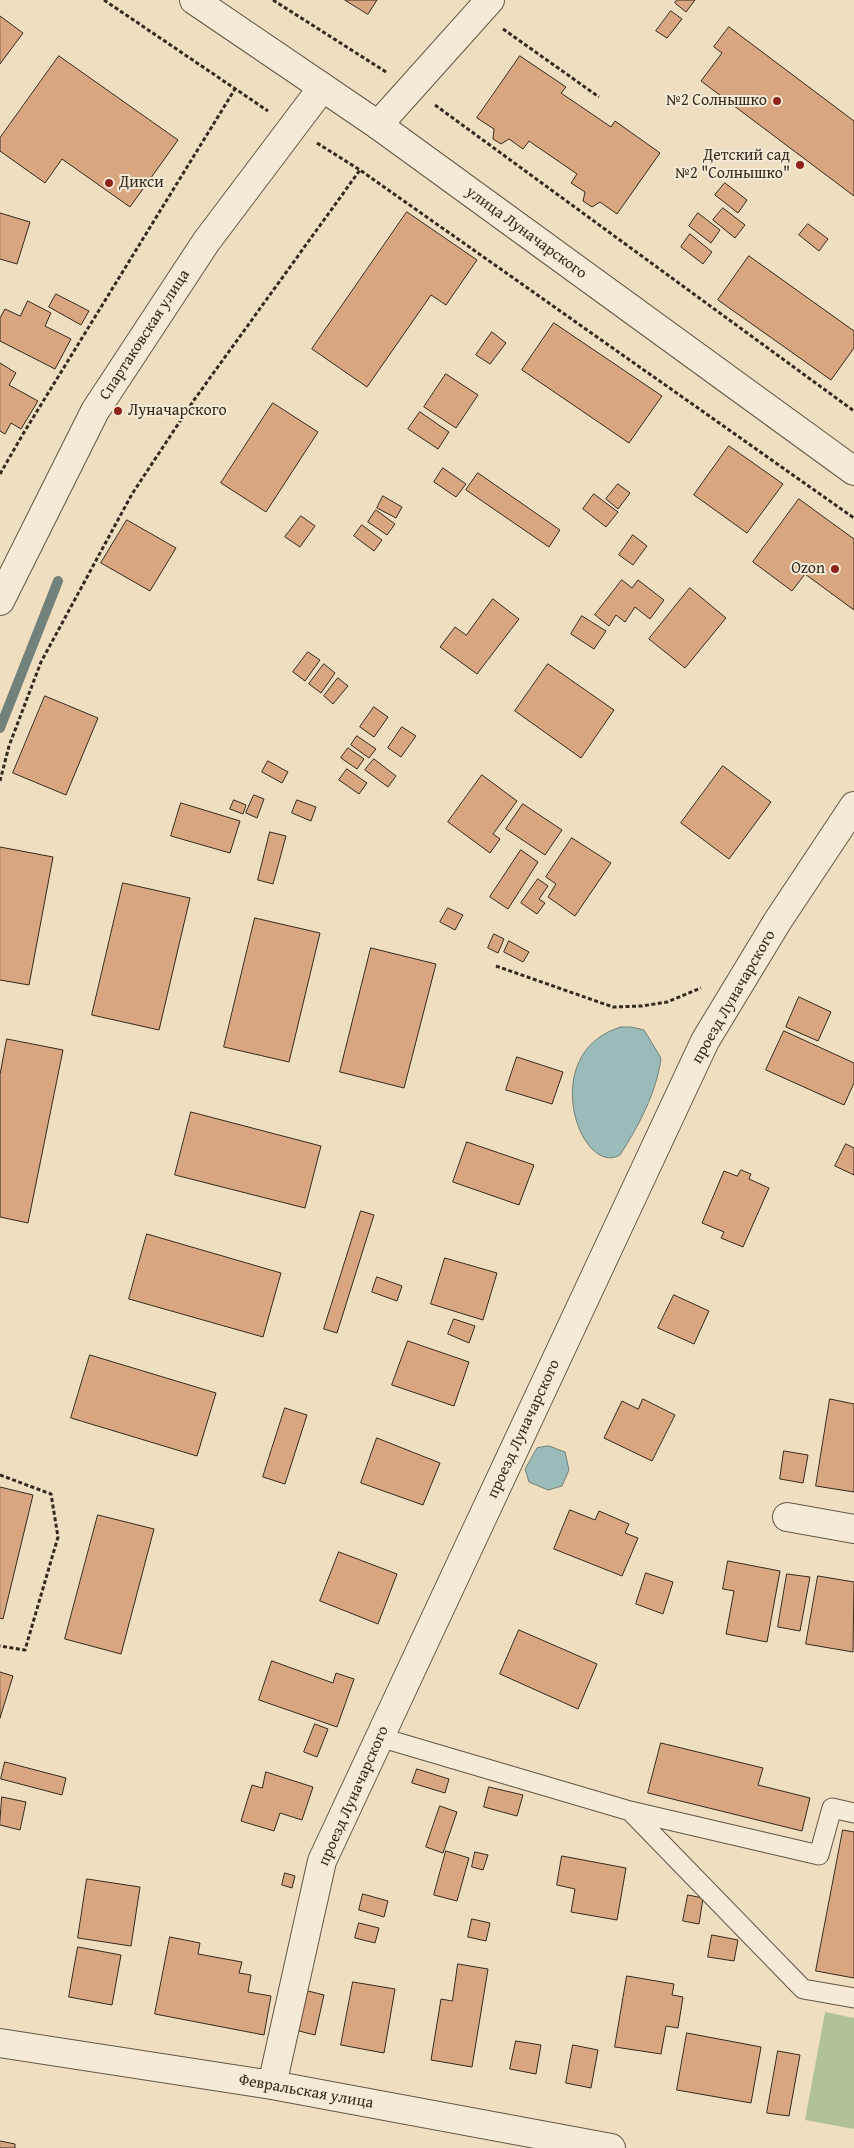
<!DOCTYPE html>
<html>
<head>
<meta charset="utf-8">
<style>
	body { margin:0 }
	canvas { display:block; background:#efdec0 }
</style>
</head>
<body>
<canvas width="854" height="2148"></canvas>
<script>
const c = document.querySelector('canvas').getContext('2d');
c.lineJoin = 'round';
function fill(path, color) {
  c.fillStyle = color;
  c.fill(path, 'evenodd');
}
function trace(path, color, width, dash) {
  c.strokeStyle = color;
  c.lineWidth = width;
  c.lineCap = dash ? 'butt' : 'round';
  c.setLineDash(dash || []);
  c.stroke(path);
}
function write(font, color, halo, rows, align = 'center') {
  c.font = font + ' "Gentium Book Plus",serif';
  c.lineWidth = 4;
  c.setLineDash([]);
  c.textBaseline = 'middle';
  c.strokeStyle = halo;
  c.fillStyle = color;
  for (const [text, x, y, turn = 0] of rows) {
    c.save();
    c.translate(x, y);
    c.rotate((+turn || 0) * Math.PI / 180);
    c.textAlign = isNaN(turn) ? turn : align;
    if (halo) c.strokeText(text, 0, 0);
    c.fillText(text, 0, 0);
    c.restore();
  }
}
const green = new Path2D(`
	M 825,2012 L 854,2018 L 854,2129 L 805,2120 Z`);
const water = new Path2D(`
	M 621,1027 L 631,1027 L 644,1030 L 661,1058 C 657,1092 638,1127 620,1155 C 580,1178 536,1052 621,1027 Z
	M 549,1446 L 565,1452 L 569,1470 L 562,1486 L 548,1490 L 529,1482 L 525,1469 L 537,1448 Z`);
const stream = new Path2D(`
	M 0,728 L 58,581`);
const building = new Path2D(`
	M 345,0 L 377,0 L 368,14 Z
	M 677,0 L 695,0 L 686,12 L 675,3 Z
	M 671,11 L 682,19 L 667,38 L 656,31 Z
	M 0,16 L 23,33 L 0,64 Z
	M 729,27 L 854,121 L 854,196 L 701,81 L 722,53 L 714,47 Z
	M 59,56 L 178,140 L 130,207 L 62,159 L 45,183 L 0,151 L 0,138 Z
	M 520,56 L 566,87 L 561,93 L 611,127 L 615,121 L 660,153 L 617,214 L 600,202 L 592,207 L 583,201 L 585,192 L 571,183 L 577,174 L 529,141 L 523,149 L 509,139 L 501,144 L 493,139 L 494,129 L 477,118 Z
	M 725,183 L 747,200 L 738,213 L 715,195 Z
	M 723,208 L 745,225 L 735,238 L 713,220 Z
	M 407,212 L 477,260 L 446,305 L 431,295 L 367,387 L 312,349 Z
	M 0,213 L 30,222 L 17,264 L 0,259 Z
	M 698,213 L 720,230 L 711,243 L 689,226 Z
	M 808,224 L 828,239 L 819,251 L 799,235 Z
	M 690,234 L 712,252 L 703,264 L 681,247 Z
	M 749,256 L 854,331 L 854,348 L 831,380 L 718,300 Z
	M 56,294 L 89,311 L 81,325 L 49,307 Z
	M 28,301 L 51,313 L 45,326 L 71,339 L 55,369 L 0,341 L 0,318 L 5,309 L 20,316 Z
	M 554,323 L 662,396 L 629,443 L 522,370 Z
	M 492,332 L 506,343 L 490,364 L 476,355 Z
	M 0,363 L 16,373 L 9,385 L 38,401 L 21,429 L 11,423 L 5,434 L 0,431 Z
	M 446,374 L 478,395 L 456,428 L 424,407 Z
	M 273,403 L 318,432 L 266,512 L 221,483 Z
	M 420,412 L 449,432 L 438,449 L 408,429 Z
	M 729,446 L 783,484 L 747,533 L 694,495 Z
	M 443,468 L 466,484 L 456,497 L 434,482 Z
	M 478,473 L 560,530 L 549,547 L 466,490 Z
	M 618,484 L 630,493 L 618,509 L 606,499 Z
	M 594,494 L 618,512 L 606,527 L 583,509 Z
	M 383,496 L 402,507 L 396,518 L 377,508 Z
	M 799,499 L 854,539 L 854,610 L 805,574 L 792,591 L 753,562 Z
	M 376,510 L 395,524 L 387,535 L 368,522 Z
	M 301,516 L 315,526 L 300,547 L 285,537 Z
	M 127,520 L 176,548 L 150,591 L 101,563 Z
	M 362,525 L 382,540 L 374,551 L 354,536 Z
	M 633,535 L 647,546 L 633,565 L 619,555 Z
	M 622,580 L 632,588 L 638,580 L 664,600 L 650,619 L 635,607 L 625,622 L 616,615 L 609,626 L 595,615 Z
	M 690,588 L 726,618 L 685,668 L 649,639 Z
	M 493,599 L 519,619 L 477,674 L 440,647 L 455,627 L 466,635 Z
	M 582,616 L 606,631 L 594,649 L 571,634 Z
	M 308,652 L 320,660 L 305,681 L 293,672 Z
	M 324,664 L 335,673 L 321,693 L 309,684 Z
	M 548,664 L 614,710 L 581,758 L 515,711 Z
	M 338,678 L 348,686 L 333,704 L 324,696 Z
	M 45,696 L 98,718 L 66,795 L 13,773 Z
	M 374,707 L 388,717 L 374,737 L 360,727 Z
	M 402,727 L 416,736 L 401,757 L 388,748 Z
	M 357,736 L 376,749 L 369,758 L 351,745 Z
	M 348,748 L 364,759 L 357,769 L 341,758 Z
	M 374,759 L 396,776 L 388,787 L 365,770 Z
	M 268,761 L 288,772 L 282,783 L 262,772 Z
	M 723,766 L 771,802 L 729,859 L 681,823 Z
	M 347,769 L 367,783 L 359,794 L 339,780 Z
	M 482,775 L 517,801 L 493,834 L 500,839 L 490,853 L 448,822 Z
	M 254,795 L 264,799 L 257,818 L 246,813 Z
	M 234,800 L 246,805 L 243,814 L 230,809 Z
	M 297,800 L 316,807 L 311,821 L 292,813 Z
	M 181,803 L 240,821 L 230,853 L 171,836 Z
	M 523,804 L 562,830 L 545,855 L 506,829 Z
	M 270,832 L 286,836 L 273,884 L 258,880 Z
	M 572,838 L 611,863 L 575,916 L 548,897 L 556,884 L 546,877 Z
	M 0,847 L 53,857 L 29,985 L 0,980 Z
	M 521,850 L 538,862 L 508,909 L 490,897 Z
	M 538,879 L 548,886 L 539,899 L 545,903 L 537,914 L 521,903 Z
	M 123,883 L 190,898 L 159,1030 L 92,1015 Z
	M 448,908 L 463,915 L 455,930 L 440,922 Z
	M 255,918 L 320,933 L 289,1062 L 224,1047 Z
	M 494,934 L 504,939 L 498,953 L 488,948 Z
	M 509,941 L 529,952 L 523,962 L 504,952 Z
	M 371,948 L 436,964 L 404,1088 L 340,1072 Z
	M 799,997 L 831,1012 L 818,1041 L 786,1027 Z
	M 784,1031 L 854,1063 L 854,1083 L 844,1105 L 766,1070 Z
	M 7,1039 L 63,1050 L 28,1223 L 0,1217 L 0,1075 Z
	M 517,1057 L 563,1072 L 552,1104 L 506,1090 Z
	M 191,1112 L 321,1146 L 305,1208 L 175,1175 Z
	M 467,1142 L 534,1165 L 519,1205 L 453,1182 Z
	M 846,1144 L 854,1148 L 854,1175 L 835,1166 Z
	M 741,1170 L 751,1174 L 749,1179 L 769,1188 L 743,1247 L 721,1238 L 724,1232 L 702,1223 L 724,1171 L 737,1176 Z
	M 361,1211 L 374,1215 L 337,1333 L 324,1329 Z
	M 147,1234 L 281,1273 L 263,1337 L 129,1299 Z
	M 445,1258 L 497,1273 L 483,1320 L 431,1304 Z
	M 377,1277 L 402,1286 L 397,1301 L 372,1292 Z
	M 674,1295 L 709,1311 L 694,1344 L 658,1328 Z
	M 454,1319 L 475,1326 L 469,1343 L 448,1334 Z
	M 408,1341 L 469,1362 L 454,1406 L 392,1385 Z
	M 90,1355 L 216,1393 L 197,1456 L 71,1418 Z
	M 643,1399 L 675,1415 L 652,1461 L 604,1438 L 622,1401 L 638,1409 Z
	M 830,1399 L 854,1404 L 854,1492 L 816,1486 Z
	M 285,1408 L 307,1415 L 285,1484 L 263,1477 Z
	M 377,1438 L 440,1463 L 423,1505 L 361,1483 Z
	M 784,1451 L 808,1455 L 803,1483 L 780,1479 Z
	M 0,1487 L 33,1495 L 3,1619 L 0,1618 Z
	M 570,1510 L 595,1520 L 599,1511 L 629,1524 L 625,1533 L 638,1538 L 622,1576 L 554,1549 Z
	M 98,1515 L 154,1529 L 121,1654 L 65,1639 Z
	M 339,1552 L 397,1574 L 378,1624 L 320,1601 Z
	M 728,1561 L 780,1571 L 767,1642 L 726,1634 L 734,1591 L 723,1589 Z
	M 646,1573 L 673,1582 L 663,1614 L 636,1604 Z
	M 787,1574 L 810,1577 L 800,1631 L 778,1627 Z
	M 818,1576 L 854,1582 L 853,1652 L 806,1644 Z
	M 519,1630 L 597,1664 L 578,1709 L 500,1674 Z
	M 272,1661 L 333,1683 L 336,1673 L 354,1679 L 337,1727 L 259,1700 Z
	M 0,1672 L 13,1676 L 0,1718 Z
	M 315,1724 L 328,1729 L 317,1757 L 304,1752 Z
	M 661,1743 L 763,1768 L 758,1785 L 810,1798 L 802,1831 L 648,1793 Z
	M 5,1762 L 66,1778 L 62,1795 L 1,1779 Z
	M 417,1769 L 449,1779 L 445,1793 L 412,1783 Z
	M 266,1772 L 313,1787 L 302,1820 L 280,1813 L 274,1831 L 241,1821 L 252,1785 L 262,1788 Z
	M 489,1787 L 523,1795 L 517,1816 L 484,1807 Z
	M 2,1797 L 26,1802 L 20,1830 L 0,1825 Z
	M 440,1806 L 457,1812 L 443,1853 L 426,1847 Z
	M 843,1830 L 854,1832 L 854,1978 L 816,1971 Z
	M 446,1851 L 469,1858 L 457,1901 L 434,1895 Z
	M 475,1852 L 488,1855 L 483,1870 L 472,1867 Z
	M 562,1856 L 626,1868 L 617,1920 L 571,1912 L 575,1889 L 557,1885 Z
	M 285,1873 L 295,1876 L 292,1888 L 282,1885 Z
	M 87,1879 L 140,1887 L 131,1946 L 78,1938 Z
	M 363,1894 L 388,1901 L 384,1917 L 359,1910 Z
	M 688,1895 L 703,1898 L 699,1924 L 683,1921 Z
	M 472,1919 L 490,1923 L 486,1941 L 468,1937 Z
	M 359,1923 L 379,1928 L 375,1943 L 355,1938 Z
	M 712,1935 L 738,1940 L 734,1961 L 708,1957 Z
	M 170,1937 L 200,1943 L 198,1954 L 242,1962 L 239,1973 L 251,1975 L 248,1992 L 271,1996 L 264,2035 L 155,2014 Z
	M 78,1947 L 121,1955 L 112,2005 L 69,1997 Z
	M 458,1964 L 488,1969 L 472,2067 L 431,2060 L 441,1999 L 452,2001 Z
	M 627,1976 L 674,1984 L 672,1995 L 683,1997 L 678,2028 L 666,2026 L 661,2054 L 615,2047 Z
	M 353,1982 L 395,1989 L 384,2053 L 341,2045 Z
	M 308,1991 L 324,1995 L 315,2035 L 299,2031 Z
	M 687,2033 L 761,2047 L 751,2103 L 677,2090 Z
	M 516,2041 L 541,2045 L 536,2074 L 510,2069 Z
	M 573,2045 L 598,2050 L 591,2088 L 566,2083 Z
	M 778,2051 L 800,2055 L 789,2116 L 767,2113 Z
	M 0,2141 L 15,2144 L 15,2148 L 0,2148 Z`);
const path = new Path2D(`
	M 104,0 L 268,111
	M 273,0 L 386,72
	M 503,29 L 599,97
	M 435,105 L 854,411
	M 317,143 L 360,170 L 854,518
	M 0,474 L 23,434 L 235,89
	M 0,781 L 9,746 L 41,662 L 132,494 L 194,400 L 360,170
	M 496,966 L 613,1007 L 642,1006 L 667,1002 L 701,988
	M 0,1475 L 51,1494 L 58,1537 L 25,1650 L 0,1646`);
const service = new Path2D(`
	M 379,1737 L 630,1811 L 819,1855 L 832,1808 L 854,1813
	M 630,1811 L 803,1989 L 854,1998`);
const minor = new Path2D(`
	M 378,125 L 490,0
	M 0,601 L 95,411 L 206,242 L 322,88
	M 787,1517 L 854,1529
	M 0,2043 L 272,2085 L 611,2148
	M 272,2085 L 322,1861 L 705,1041 L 777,922 L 854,806`);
const tertiary = new Path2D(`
	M 194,0 L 378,125 L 854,471`);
const markers = [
	[777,101,5,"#8f2418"],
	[800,165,5,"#8f2418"],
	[109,183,5,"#8f2418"],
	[118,411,5,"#8f2418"],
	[835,569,5,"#8f2418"]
];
const poiNames = [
	["№2 Солнышко",767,101],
	["Детский сад",790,156],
	["№2 \"Солнышко\"",790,174],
	["Дикси",119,183,"left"],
	["Луначарского",128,411,"left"],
	["Ozon",825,569]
];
const streetNames = [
	["улица Луначарского",526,233,36],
	["Спартаковская улица",145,335,-57],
	["проезд Луначарского",734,997,-60],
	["проезд Луначарского",524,1429,-65],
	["проезд Луначарского",354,1796,-66],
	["Февральская улица",306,2092,10]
];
fill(green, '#b2c298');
fill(water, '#9bbbb8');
trace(water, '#72817a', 1);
trace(stream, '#72817a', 10);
fill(building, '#d8a781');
trace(building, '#352a1e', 1);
trace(service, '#645746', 21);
trace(minor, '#645746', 30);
trace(tertiary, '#645746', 30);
trace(path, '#352a1e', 3, [4, 2.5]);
trace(service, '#f5ead6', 19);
trace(minor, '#f5ead6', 28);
trace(tertiary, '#f5ead6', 28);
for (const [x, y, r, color] of markers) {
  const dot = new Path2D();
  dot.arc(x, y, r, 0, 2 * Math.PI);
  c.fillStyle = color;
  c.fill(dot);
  trace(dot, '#f5ead6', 2);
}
write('16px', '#352a1e', '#f5ead6', poiNames, 'right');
write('16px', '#352a1e', '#f5ead6', streetNames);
</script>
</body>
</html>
